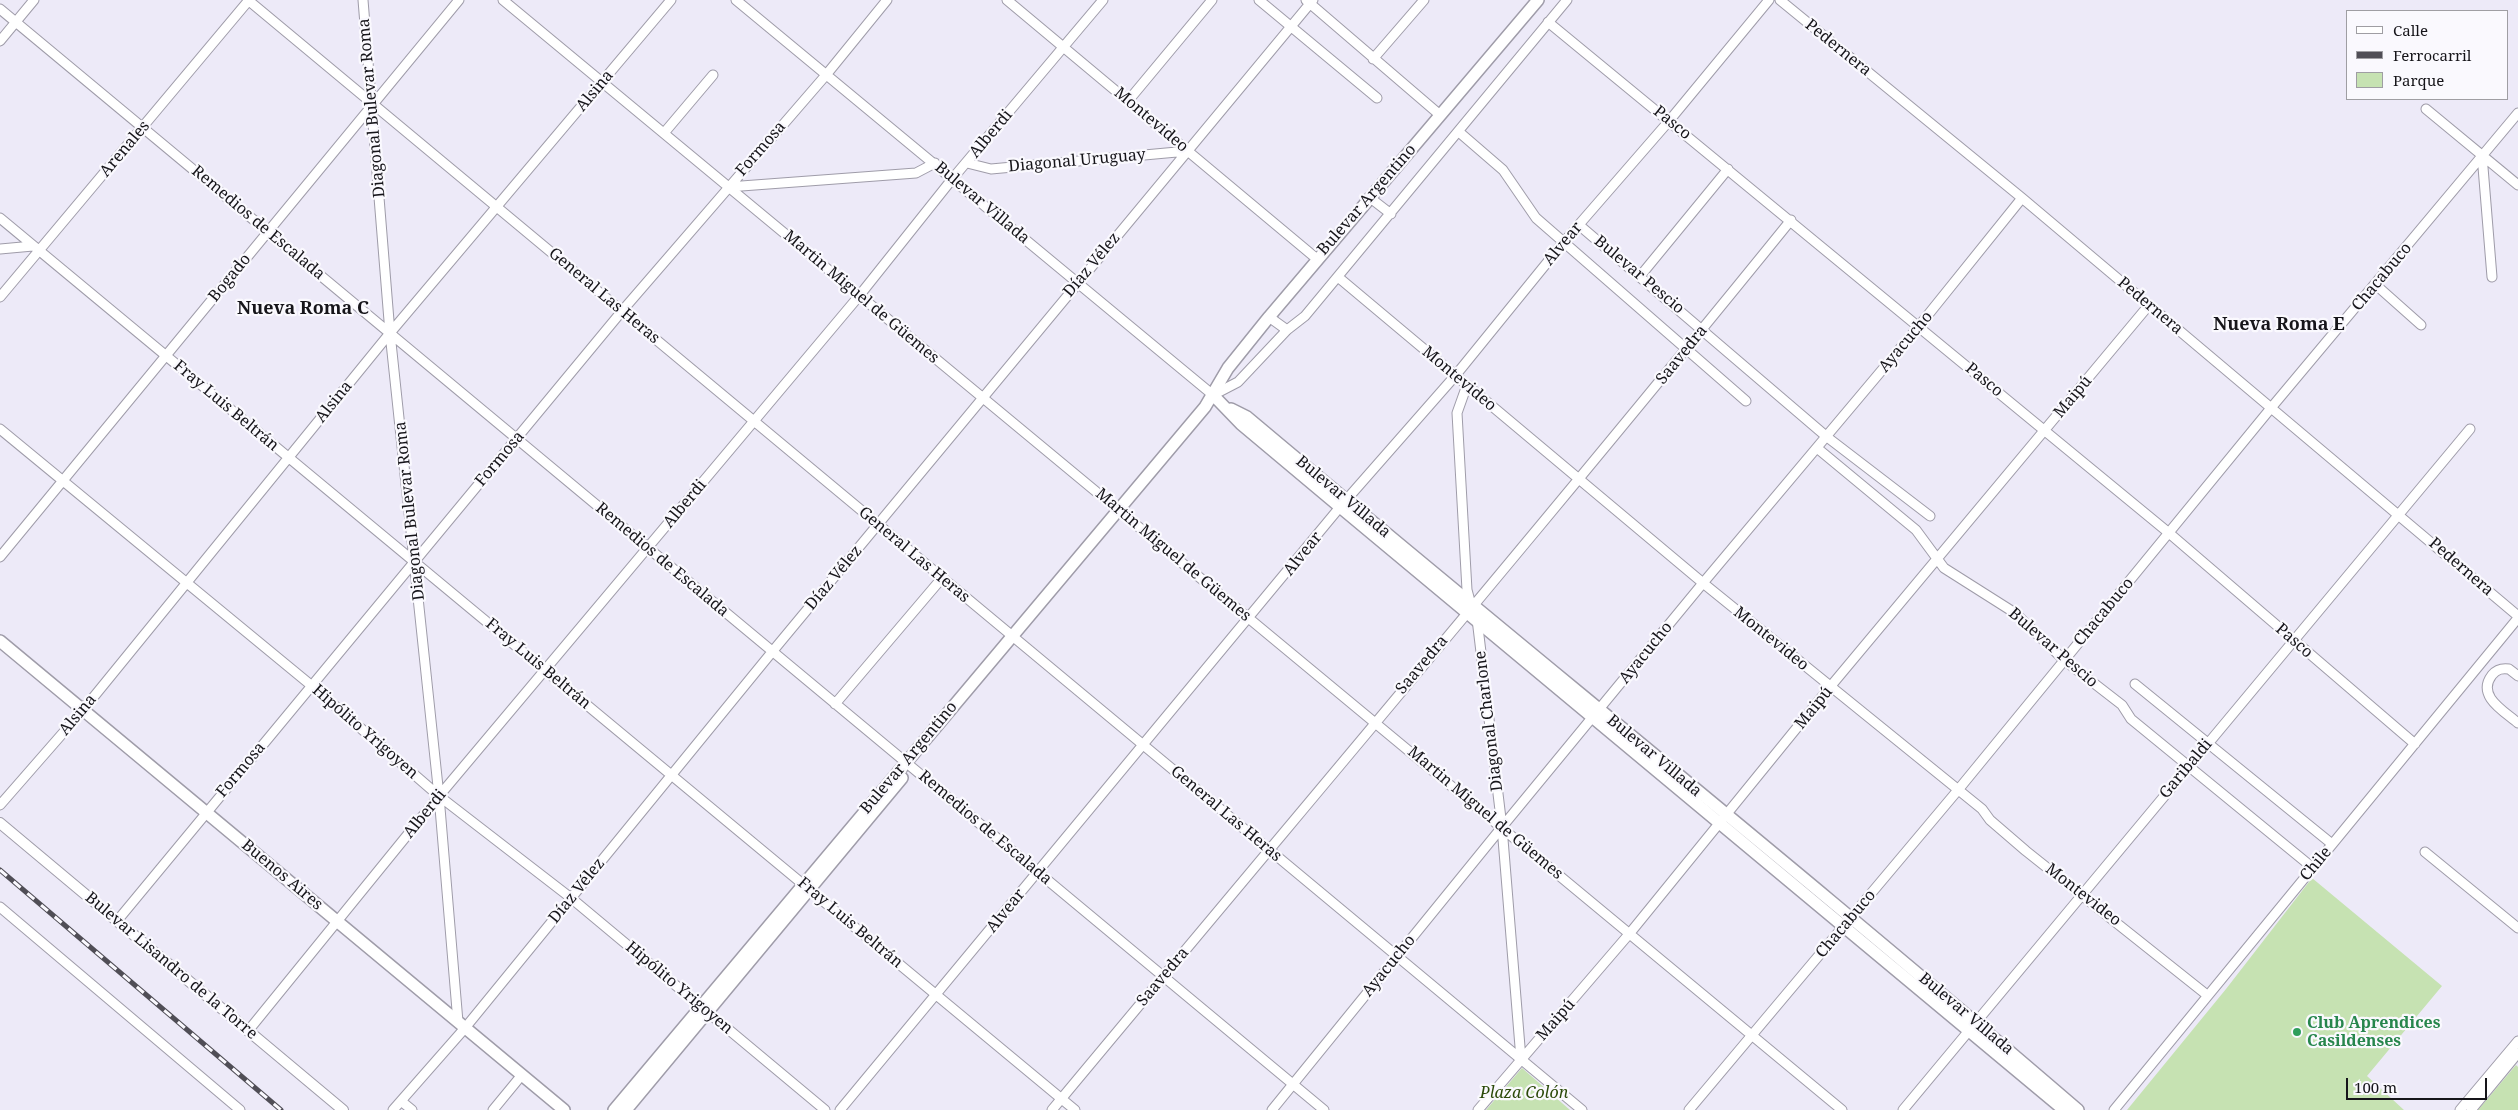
<!DOCTYPE html>
<html>
<head>
<meta charset="utf-8">
<style>
	body { margin:0 }
	#map { position:relative; width:2518px; height:1110px; overflow:hidden; background:#edeaf8; font-family:"Noto Serif",serif }
	canvas { display:block }
	.legend { position:absolute; left:2346px; top:10px; width:162px; height:90px; box-sizing:border-box; background:#faf9fe; border:1px solid #9f9ea3; margin:0; padding:6px 9px; list-style:none; font-size:15px; color:#16151a }
	.legend li { display:flex; align-items:center; gap:10px; height:25px }
	.legend b { width:25px; border:1px solid #9f9ea3 }
	.scale { position:absolute; left:2346px; top:1078px; width:141px; height:22px; box-sizing:border-box; border:2px solid #16151a; border-top:0; padding-left:6px; font-size:15px; line-height:18px; white-space:nowrap; color:#16151a; -webkit-text-stroke:4px #faf9fe; paint-order:stroke }
</style>
</head>
<body>
<div id="map">
<canvas width="2518" height="1110"></canvas>
<ul class="legend">
<li><b style="height:6px;background:#fff"></b>Calle</li>
<li><b style="height:6px;background:#504e56"></b>Ferrocarril</li>
<li><b style="height:14px;background:#c6e2b2"></b>Parque</li>
</ul>
<div class="scale">100 m</div>
</div>
<script>
const c = document.querySelector('canvas').getContext('2d');
c.lineJoin = 'round';
function fill(path, color) {
  c.fillStyle = color;
  c.fill(path, 'evenodd');
}
function trace(path, color, width, dash) {
  c.strokeStyle = color;
  c.lineWidth = width;
  c.lineCap = dash ? 'butt' : 'round';
  c.setLineDash(dash || []);
  c.stroke(path);
}
function write(font, color, halo, rows, align = 'center') {
  c.font = font + ' "Noto Serif",serif';
  c.lineWidth = 4.5;
  c.setLineDash([]);
  c.textBaseline = 'middle';
  c.strokeStyle = halo;
  c.fillStyle = color;
  for (const [text, x, y, turn = 0] of rows) {
    c.save();
    c.translate(x, y);
    c.rotate((+turn || 0) * Math.PI / 180);
    c.textAlign = isNaN(turn) ? turn : align;
    if (halo) c.strokeText(text, 0, 0);
    c.fillText(text, 0, 0);
    c.restore();
  }
}
const green = new Path2D(`
	M 2312,878 L 2442,986 L 2367,1076 L 2404,1110 L 2127,1110 L 2226,989 Z
	M 2516,1065 L 2518,1067 L 2518,1110 L 2478,1110 Z
	M 1522,1068 L 1570,1110 L 1486,1110 Z`);
const minor = new Path2D(`
	M 248,0 L 1582,1110
	M 363,0 L 390,333 L 439,796 L 458,1022
	M 503,0 L 1842,1110
	M 736,0 L 1213,395 L 1238,382 L 1287,330 L 1305,316 L 1567,0
	M 1007,0 L 1317,259
	M 1259,0 L 1377,98
	M 1306,0 L 1440,115
	M 1780,0 L 2022,198 L 2518,616
	M 0,9 L 1324,1110
	M 1548,22 L 2169,533 L 2415,744
	M 0,41 L 34,0
	M 1373,59 L 1424,0
	M 1128,101 L 1212,0
	M 2426,109 L 2518,185
	M 1459,132 L 1503,170 L 1536,218 L 1746,401
	M 664,133 L 713,75
	M 2482,155 L 2492,277
	M 967,163 L 991,169 L 1188,151
	M 728,187 L 916,173 L 935,163
	M 1369,197 L 1391,214
	M 0,218 L 1075,1110
	M 1579,225 L 1827,437 L 1930,516
	M 0,249 L 33,246
	M 1641,275 L 1728,169
	M 1338,277 L 1703,583 L 1982,809 L 1990,820 L 2026,851 L 2207,995
	M 2376,285 L 2421,325
	M 0,297 L 249,0
	M 1269,317 L 1287,330
	M 1467,385 L 1457,413 L 1467,590 L 1471,605
	M 0,429 L 312,686 L 439,796 L 571,898 L 825,1110
	M 1817,448 L 1916,530 L 1944,568 L 2015,613 L 2064,660 L 2122,705 L 2131,719 L 2313,868
	M 0,557 L 459,0
	M 1477,619 L 1502,827 L 1521,1059
	M 2518,676 L 2509,669 C 2502,668 2497,669 2492,675 C 2476,696 2504,711 2518,723
	M 2135,684 L 2332,844
	M 835,704 L 942,578
	M 0,805 L 83,710 L 390,333 L 671,0
	M 2425,852 L 2518,928
	M 0,907 L 240,1110
	M 117,921 L 622,311 L 826,75 L 887,0
	M 248,1031 L 439,796 L 859,296 L 953,178 L 1103,0
	M 401,1101 L 412,1110
	M 393,1110 L 465,1028 L 772,652 L 1313,0
	M 493,1110 L 521,1076
	M 840,1110 L 1340,507 L 1455,376 L 1563,243 L 1669,121 L 1769,0
	M 1052,1110 C 1299,813 1548,520 1791,220
	M 1272,1110 L 1502,827 L 1703,583 L 1919,326 L 2022,198
	M 1478,1110 L 1630,933 L 1830,687 L 2149,305
	M 1689,1110 L 1958,790 L 2271,408 L 2518,113
	M 1903,1110 L 2470,429
	M 2114,1110 L 2518,618
	M 2460,1110 L 2518,1041
	M 2471,1110 L 2518,1053`);
const tertiary = new Path2D(`
	M 0,823 L 343,1110`);
const secondary = new Path2D(`
	M 1213,395 L 1241,424 L 1340,507 L 2064,1110
	M 1231,409 L 1247,417 C 1523,649 1805,875 2078,1110
	M 0,641 L 564,1110
	M 614,1110 L 1205,407 L 1228,368 L 1269,317 L 1538,0
	M 626,1110 L 902,778`);
const rail = new Path2D(`
	M 0,870 L 281,1110`);
const markers = [
	[2297,1032,5,"#2e9e5b"]
];
const streetNames = [
	["Pedernera",1838,48,39],
	["Alsina",595,91,-50],
	["Diagonal Bulevar Roma",372,108,-95],
	["Montevideo",1151,120,40],
	["Pasco",1672,123,39],
	["Alberdi",991,134,-50],
	["Arenales",125,149,-50],
	["Formosa",761,149,-49],
	["Diagonal Uruguay",1077,161,-5],
	["Bulevar Argentino",1367,200,-49],
	["Bulevar Villada",982,203,40],
	["Remedios de Escalada",258,223,40],
	["Alvear",1563,244,-50],
	["Díaz Vélez",1092,265,-50],
	["Bulevar Pescio",1639,275,40],
	["Chacabuco",2382,277,-50],
	["Bogado",230,278,-51],
	["General Las Heras",604,296,40],
	["Martin Miguel de Güemes",861,297,40],
	["Pedernera",2150,306,40],
	["Ayacucho",1906,342,-50],
	["Saavedra",1682,355,-51],
	["Montevideo",1459,379,40],
	["Pasco",1984,380,40],
	["Maipú",2073,397,-50],
	["Alsina",334,402,-51],
	["Fray Luis Beltrán",226,406,40],
	["Formosa",500,459,-50],
	["Bulevar Villada",1343,497,40],
	["Alberdi",685,504,-50],
	["Diagonal Bulevar Roma",410,511,-96],
	["Alvear",1303,554,-51],
	["General Las Heras",914,555,40],
	["Martin Miguel de Güemes",1173,555,40],
	["Remedios de Escalada",662,560,40],
	["Pedernera",2461,567,41],
	["Díaz Vélez",834,578,-50],
	["Chacabuco",2104,612,-50],
	["Montevideo",1771,639,39],
	["Pasco",2294,641,41],
	["Bulevar Pescio",2053,648,41],
	["Ayacucho",1646,653,-51],
	["Fray Luis Beltrán",538,664,40],
	["Saavedra",1422,665,-50],
	["Maipú",1814,708,-51],
	["Alsina",78,715,-50],
	["Diagonal Charlone",1489,721,-97],
	["Hipólito Yrigoyen",365,732,41],
	["Bulevar Villada",1654,756,40],
	["Bulevar Argentino",909,758,-50],
	["Garibaldi",2186,769,-50],
	["Formosa",241,770,-50],
	["Martin Miguel de Güemes",1485,813,40],
	["Alberdi",425,814,-51],
	["General Las Heras",1226,814,40],
	["Remedios de Escalada",985,828,40],
	["Chile",2316,864,-50],
	["Buenos Aires",282,875,40],
	["Díaz Vélez",577,891,-51],
	["Montevideo",2083,895,38],
	["Alvear",1006,911,-51],
	["Fray Luis Beltrán",850,923,40],
	["Chacabuco",1846,924,-50],
	["Bulevar Lisandro de la Torre",171,966,40],
	["Ayacucho",1389,966,-51],
	["Saavedra",1163,977,-50],
	["Hipólito Yrigoyen",679,988,40],
	["Bulevar Villada",1966,1014,40],
	["Maipú",1556,1020,-49]
];
const leisureNames = [
	["Club Aprendices",2307,1023],
	["Casildenses",2307,1041]
];
const parkNames = [
	["Plaza Colón",1524,1093]
];
const neighbourhoodNames = [
	["Nueva Roma C",303,309],
	["Nueva Roma E",2279,325]
];
fill(green, '#c6e2b2');
trace(minor, '#9f9ca9', 11);
trace(tertiary, '#9f9ca9', 12);
trace(secondary, '#9f9ca9', 14);
trace(minor, '#fff', 9);
trace(tertiary, '#fff', 10);
trace(secondary, '#fff', 11);
trace(rail, '#504e56', 5);
trace(rail, '#faf9fe', 3, [9]);
for (const [x, y, r, color] of markers) {
  const dot = new Path2D();
  dot.arc(x, y, r, 0, 2 * Math.PI);
  c.fillStyle = color;
  c.fill(dot);
  trace(dot, '#faf9fe', 2);
}
write('16px', '#16151a', '#faf9fe', streetNames);
write('bold 16px', '#27864d', '#faf9fe', leisureNames, 'left');
write('italic 16px', '#2c4b0a', '#faf9fe', parkNames);
write('bold 18px', '#16151a', '#faf9fe', neighbourhoodNames);
</script>
</body>
</html>
